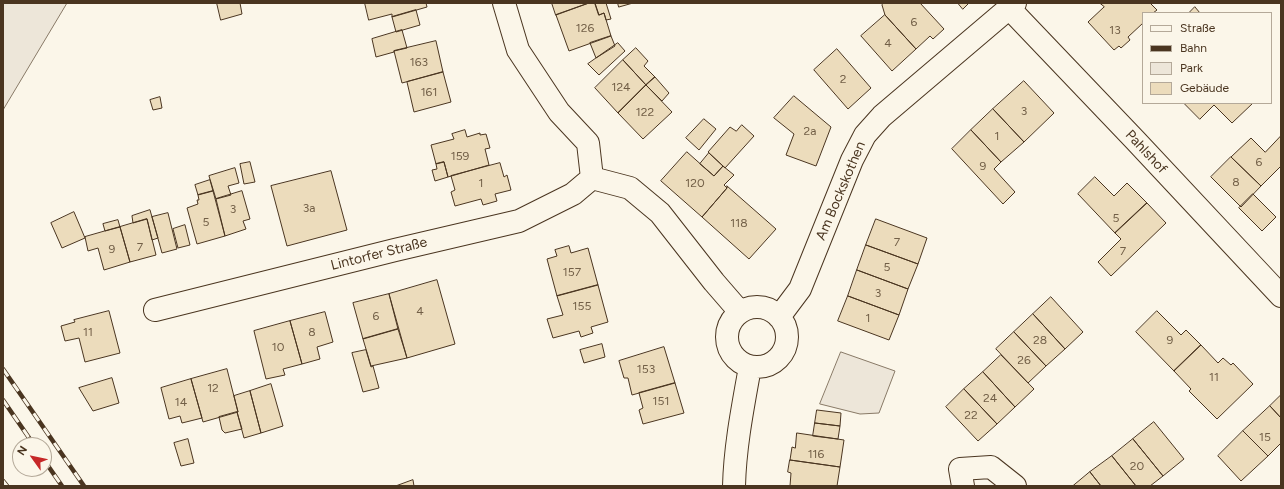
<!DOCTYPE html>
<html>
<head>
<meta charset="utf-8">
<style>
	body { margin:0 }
	#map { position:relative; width:1284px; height:489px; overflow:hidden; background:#fbf6e9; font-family:Figtree,sans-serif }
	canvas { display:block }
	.frame { position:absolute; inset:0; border:4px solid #4a3520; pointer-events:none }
	.legend { position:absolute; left:1142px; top:12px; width:130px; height:92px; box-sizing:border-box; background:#fbf6e9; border:1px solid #b4a999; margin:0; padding:5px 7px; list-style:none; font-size:12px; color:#4a3520 }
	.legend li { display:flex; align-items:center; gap:8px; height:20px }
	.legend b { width:20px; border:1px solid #b4a999 }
	.north { position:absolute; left:12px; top:437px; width:40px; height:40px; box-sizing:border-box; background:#fbf6e9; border:1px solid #b4a999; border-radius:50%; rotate:303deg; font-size:11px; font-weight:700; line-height:16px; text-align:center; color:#4a3520 }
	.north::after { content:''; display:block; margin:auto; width:14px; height:18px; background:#c62828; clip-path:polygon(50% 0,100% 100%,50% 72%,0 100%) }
</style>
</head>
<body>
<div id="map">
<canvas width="1284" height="489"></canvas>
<div class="frame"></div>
<ul class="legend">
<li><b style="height:5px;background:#fbf6e9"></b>Straße</li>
<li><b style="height:5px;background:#4a3520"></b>Bahn</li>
<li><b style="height:11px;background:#ede6d9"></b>Park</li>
<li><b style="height:11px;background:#ecdcbc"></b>Gebäude</li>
</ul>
<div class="north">N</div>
</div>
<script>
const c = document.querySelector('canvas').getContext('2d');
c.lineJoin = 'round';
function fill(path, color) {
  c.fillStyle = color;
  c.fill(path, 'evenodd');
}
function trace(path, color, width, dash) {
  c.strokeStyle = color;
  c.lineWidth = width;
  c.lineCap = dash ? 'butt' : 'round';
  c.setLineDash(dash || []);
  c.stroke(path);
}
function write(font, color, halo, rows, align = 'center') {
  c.font = font + ' Figtree,sans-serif';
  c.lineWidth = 3;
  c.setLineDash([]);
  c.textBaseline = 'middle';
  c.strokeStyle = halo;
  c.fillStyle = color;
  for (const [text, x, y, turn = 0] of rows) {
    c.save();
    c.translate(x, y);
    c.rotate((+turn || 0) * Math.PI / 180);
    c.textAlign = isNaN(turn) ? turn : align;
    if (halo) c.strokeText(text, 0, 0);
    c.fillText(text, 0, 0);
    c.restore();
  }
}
const green = new Path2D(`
	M 3,3 L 67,3 L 3,110 Z
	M 841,352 L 895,371 L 879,413 L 860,414 L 820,404 Z`);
const building = new Path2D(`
	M 217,3 L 240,3 L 242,14 L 221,20 Z
	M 365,3 L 426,3 L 427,7 L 392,17 L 392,14 L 369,20 Z
	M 552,3 L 589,3 L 556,15 Z
	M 589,3 L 595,3 L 599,15 L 604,13 L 611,36 L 569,51 L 556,15 Z
	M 595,3 L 606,3 L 611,19 L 606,20 L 604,13 L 599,15 Z
	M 618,3 L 633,3 L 619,7 Z
	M 884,3 L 920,3 L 944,29 L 933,39 L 930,36 L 916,49 L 885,15 L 882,5 Z
	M 958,3 L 969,3 L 963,9 Z
	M 1100,3 L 1150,3 L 1157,10 L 1153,13 L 1143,13 L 1143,23 L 1128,37 L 1130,40 L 1121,48 L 1119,46 L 1114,50 L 1088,22 L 1104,7 Z
	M 1195,7 L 1200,13 L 1189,13 Z
	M 416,10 L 420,25 L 396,32 L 392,17 Z
	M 885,15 L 916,49 L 892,71 L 861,36 Z
	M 402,30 L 407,48 L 394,51 L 394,52 L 376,57 L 372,39 Z
	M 611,36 L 615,46 L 596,58 L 590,43 Z
	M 436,41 L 443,72 L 402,83 L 394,51 Z
	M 618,43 L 625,51 L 599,75 L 588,64 Z
	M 636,48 L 648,61 L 644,66 L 655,77 L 646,85 L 623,60 Z
	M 837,49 L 871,88 L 848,109 L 814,70 Z
	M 623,60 L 646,85 L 618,113 L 595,88 Z
	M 443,72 L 451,102 L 414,112 L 407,82 Z
	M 655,77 L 669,93 L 662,101 L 646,85 Z
	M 1024,81 L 1054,113 L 1024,142 L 993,109 Z
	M 646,85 L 672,112 L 643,139 L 618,113 Z
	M 794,96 L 831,127 L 816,166 L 786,155 L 794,134 L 774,118 Z
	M 160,97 L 162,108 L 153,110 L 150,100 Z
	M 1184,103 L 1253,103 L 1232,123 L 1214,105 L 1200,119 Z
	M 993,109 L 1024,142 L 1001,162 L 971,130 Z
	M 704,119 L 716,129 L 699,150 L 686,138 Z
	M 742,125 L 754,136 L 725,168 L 708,152 L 730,127 L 736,131 Z
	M 465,130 L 467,137 L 480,133 L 480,135 L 486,134 L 490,148 L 485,149 L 489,165 L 448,177 L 444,162 L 436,164 L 431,145 L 454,139 L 452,134 Z
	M 971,130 L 1001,162 L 994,169 L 1015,192 L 1003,204 L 952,149 Z
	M 1281,136 L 1281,166 L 1261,186 L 1231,157 L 1251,138 L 1265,152 Z
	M 687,152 L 714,176 L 723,166 L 734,175 L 724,185 L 727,188 L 702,217 L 661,181 Z
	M 709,153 L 723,166 L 714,176 L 700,164 Z
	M 1231,157 L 1261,186 L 1241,207 L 1211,177 Z
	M 250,162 L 255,182 L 244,184 L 240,164 Z
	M 444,162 L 448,177 L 435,181 L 432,170 L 437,169 L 436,164 Z
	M 500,163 L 504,177 L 507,175 L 511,190 L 495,194 L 497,201 L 483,205 L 481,199 L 455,206 L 451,192 L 455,190 L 451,176 Z
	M 235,168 L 239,183 L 228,186 L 231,195 L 216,199 L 209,176 Z
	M 331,171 L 347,230 L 287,246 L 271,186 Z
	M 1095,177 L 1114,196 L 1127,183 L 1147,203 L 1115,233 L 1078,194 Z
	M 210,180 L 213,191 L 198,195 L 195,185 Z
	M 727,186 L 776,229 L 749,259 L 702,217 L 727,188 Z
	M 213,191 L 225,236 L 197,244 L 187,208 L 198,204 L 197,200 L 199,200 L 198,195 Z
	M 242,191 L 250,219 L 243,221 L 246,229 L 225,236 L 216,199 Z
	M 1253,194 L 1276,217 L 1262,231 L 1239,208 Z
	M 1147,203 L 1166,223 L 1111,276 L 1098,262 L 1121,239 L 1115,233 Z
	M 150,210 L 158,238 L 152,240 L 147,219 L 133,223 L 132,216 Z
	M 74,212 L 85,238 L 62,248 L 51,223 Z
	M 168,213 L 177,249 L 162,253 L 152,217 Z
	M 147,219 L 156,255 L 130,262 L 120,227 Z
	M 876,219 L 927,238 L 918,264 L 866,245 Z
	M 118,220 L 120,227 L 105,231 L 103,224 Z
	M 185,225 L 190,245 L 178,248 L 173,229 Z
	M 120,227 L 130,262 L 104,270 L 98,248 L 88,251 L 85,237 Z
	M 866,245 L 918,264 L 908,289 L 857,270 Z
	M 569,246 L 571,253 L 588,248 L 598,285 L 557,296 L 547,259 L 557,256 L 555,250 Z
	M 857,270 L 908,289 L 899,315 L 848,296 Z
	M 437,280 L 455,344 L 407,358 L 389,294 Z
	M 598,285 L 608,322 L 591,327 L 593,333 L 581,337 L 579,331 L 553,338 L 547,319 L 563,315 L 557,296 Z
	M 389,294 L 398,329 L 363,339 L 353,303 Z
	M 848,296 L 899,315 L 889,340 L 838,321 Z
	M 1051,297 L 1083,332 L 1065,349 L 1033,314 Z
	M 109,311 L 120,353 L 85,362 L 79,338 L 65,341 L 61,326 L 75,322 L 74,320 Z
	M 1157,311 L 1181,335 L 1186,330 L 1201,345 L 1174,371 L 1136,332 Z
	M 325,312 L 333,342 L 317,347 L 320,359 L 302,364 L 290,321 Z
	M 1033,314 L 1065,349 L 1046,366 L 1014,332 Z
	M 290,321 L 302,364 L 283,369 L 285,375 L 266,379 L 254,331 Z
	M 398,329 L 407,358 L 371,366 L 363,339 Z
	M 1014,332 L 1046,366 L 1028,383 L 996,349 Z
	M 602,344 L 605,357 L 584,363 L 580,350 Z
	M 1201,345 L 1218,363 L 1223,358 L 1231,365 L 1233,363 L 1253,384 L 1217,419 L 1189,391 L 1191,389 L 1174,371 Z
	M 664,347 L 675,383 L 632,395 L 628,378 L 624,378 L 619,361 Z
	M 366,350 L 371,367 L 373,366 L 379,388 L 363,392 L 352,353 Z
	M 1001,355 L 1034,389 L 1015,407 L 983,372 Z
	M 227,369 L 238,412 L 203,422 L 191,379 Z
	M 983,372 L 1015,407 L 997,424 L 964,389 Z
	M 112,378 L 119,403 L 93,411 L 79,388 Z
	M 191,379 L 202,418 L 182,423 L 180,416 L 169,419 L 161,388 Z
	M 675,383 L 684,413 L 643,424 L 639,410 L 643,408 L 639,393 Z
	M 271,384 L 283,426 L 261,433 L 250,391 Z
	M 964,389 L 997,424 L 978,441 L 946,407 Z
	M 250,391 L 261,433 L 244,438 L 237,412 L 238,412 L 234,396 Z
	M 1281,395 L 1281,418 L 1270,406 Z
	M 1270,406 L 1281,418 L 1281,443 L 1268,456 L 1243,431 Z
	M 817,410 L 841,413 L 840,426 L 815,423 Z
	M 237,412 L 242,429 L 225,433 L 222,430 L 219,417 Z
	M 1154,422 L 1184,459 L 1163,476 L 1133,439 Z
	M 815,423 L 840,426 L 838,439 L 813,436 Z
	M 1243,431 L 1268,456 L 1241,481 L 1218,456 Z
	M 797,433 L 844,440 L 840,467 L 790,460 L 792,447 L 795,448 Z
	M 188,439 L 194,463 L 181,466 L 174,443 Z
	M 1133,439 L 1163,476 L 1150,486 L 1136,486 L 1112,456 Z
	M 1112,456 L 1136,486 L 1101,486 L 1090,472 Z
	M 790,460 L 840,467 L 837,486 L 790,486 L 791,473 L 788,472 Z
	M 1090,472 L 1101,486 L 1073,486 Z
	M 413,480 L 414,486 L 396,486 Z`);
const minor = new Path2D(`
	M 504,3 L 518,50 L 559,112 L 588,143 L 592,178 L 630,188 L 660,213 L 714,282 L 740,312
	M 1009,8 L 1135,140 L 1281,296
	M727 337a30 30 0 1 1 60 0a30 30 0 1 1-60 0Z
	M 155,310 L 395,250 L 519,221 L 573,194 L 592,178
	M 779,317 L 800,289 L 852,160 L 865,135 L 882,116 L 1015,3
	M 734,486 C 735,446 743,406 750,367
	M 963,486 L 960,469 L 991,467 L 1015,486`);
const rail = new Path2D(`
	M 3,369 L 84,486
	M 3,400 L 34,445
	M 44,460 L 62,486
	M 3,481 L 7,486`);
const numberNames = [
	["6",914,22],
	["126",585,28],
	["13",1115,30],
	["4",888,43],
	["163",419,62],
	["2",843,79],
	["124",621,87],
	["161",429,92],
	["3",1024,111],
	["122",645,112],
	["2a",810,131],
	["1",997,136],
	["159",460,156],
	["6",1259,162],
	["9",983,166],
	["8",1236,182],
	["1",481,183],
	["120",695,183],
	["3a",309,208],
	["3",233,209],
	["5",1116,218],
	["5",206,222],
	["118",739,223],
	["7",897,242],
	["7",140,247],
	["9",112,249],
	["7",1123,251],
	["5",887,267],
	["157",572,272],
	["3",878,293],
	["155",582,306],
	["4",420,311],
	["6",376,316],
	["1",868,318],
	["11",88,332],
	["8",312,332],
	["28",1040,340],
	["9",1170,340],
	["10",278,347],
	["26",1024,360],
	["153",646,369],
	["11",1214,377],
	["12",213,388],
	["24",990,398],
	["151",661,401],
	["14",181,402],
	["22",971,415],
	["15",1265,437],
	["116",816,454],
	["20",1137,466]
];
const streetNames = [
	["Pahlshof",1146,152,47],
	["Am Bockskothen",841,191,-67],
	["Lintorfer Straße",379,254,-14]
];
fill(green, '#ede6d9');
trace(green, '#887966', 1);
fill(building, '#ecdcbc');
trace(building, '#4a3520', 1);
trace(minor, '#4a3520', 24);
trace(minor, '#fbf6e9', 22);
trace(rail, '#4a3520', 4.5);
trace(rail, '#fbf6e9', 3, [9]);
write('12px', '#725f47', null, numberNames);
write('14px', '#4a3520', '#fbf6e9', streetNames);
</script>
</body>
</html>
